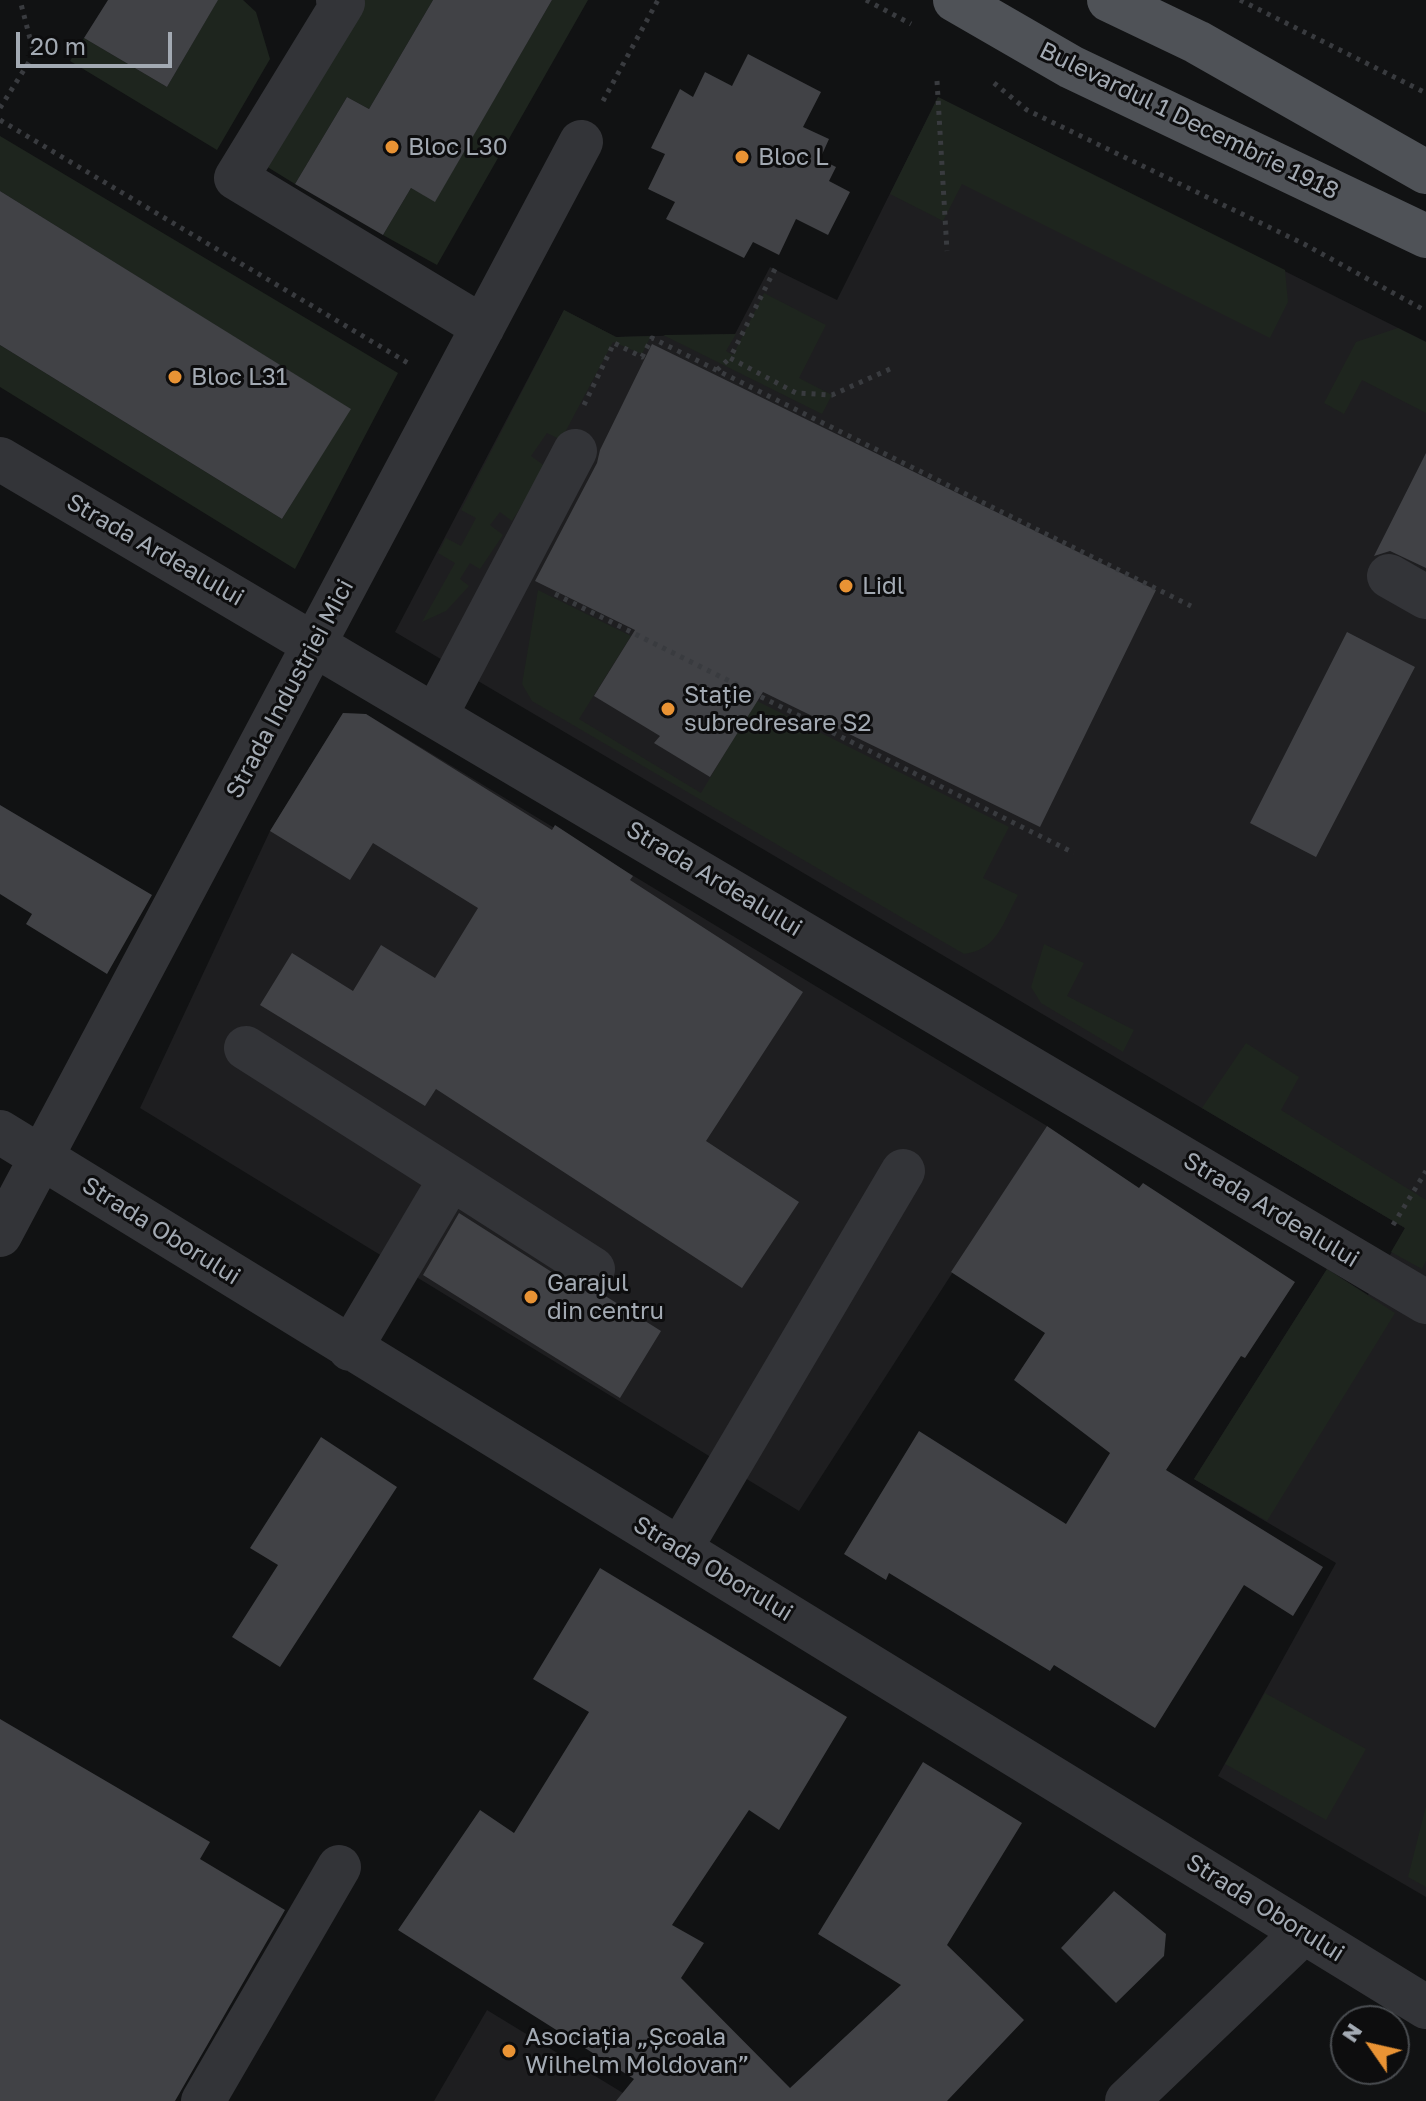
<!DOCTYPE html>
<html>
<head>
<meta charset="utf-8">
<style>
	body { margin:0 }
	#map { position:relative; width:1426px; height:2101px; overflow:hidden; background:#111213; font-family:"Golos Text",sans-serif }
	canvas { display:block }
	.north { position:absolute; left:1330px; top:2005px; width:80px; height:80px; box-sizing:border-box; background:#0d0d0e; border:2px solid #494c50; border-radius:50%; rotate:304deg; font-size:22px; font-weight:700; line-height:32px; text-align:center; color:#a3aab3 }
	.north::after { content:''; display:block; margin:auto; width:28px; height:36px; background:#e99334; clip-path:polygon(50% 0,100% 100%,50% 72%,0 100%) }
	.scale { position:absolute; left:16px; top:32px; width:156px; height:36px; box-sizing:border-box; border:4px solid #a3aab3; border-top:0; padding-left:10px; font-size:24px; line-height:28px; white-space:nowrap; color:#a3aab3; -webkit-text-stroke:6px #0d0d0e; paint-order:stroke }
</style>
</head>
<body>
<div id="map">
<canvas width="1426" height="2101"></canvas>
<div class="north">N</div>
<div class="scale">20 m</div>
</div>
<script>
const c = document.querySelector('canvas').getContext('2d');
c.lineJoin = 'round';
function fill(path, color) {
  c.fillStyle = color;
  c.fill(path, 'evenodd');
}
function trace(path, color, width, dash) {
  c.strokeStyle = color;
  c.lineWidth = width;
  c.lineCap = dash ? 'butt' : 'round';
  c.setLineDash(dash || []);
  c.stroke(path);
}
function write(font, color, halo, rows, align = 'center') {
  c.font = font + ' "Golos Text",sans-serif';
  c.lineWidth = 6;
  c.setLineDash([]);
  c.textBaseline = 'middle';
  c.strokeStyle = halo;
  c.fillStyle = color;
  for (const [text, x, y, turn = 0] of rows) {
    c.save();
    c.translate(x, y);
    c.rotate((+turn || 0) * Math.PI / 180);
    c.textAlign = isNaN(turn) ? turn : align;
    if (halo) c.strokeText(text, 0, 0);
    c.fillText(text, 0, 0);
    c.restore();
  }
}
const built = new Path2D(`
	M 938,97 L 1426,342 L 1426,1897 L 1218,1776 L 1336,1563 L 1194,1479 L 1327,1269 L 1368,1295 L 1405,1228 L 395,632 L 564,310 L 616,337 L 735,334 L 770,267 L 837,300 Z
	M 343,713 L 366,714 L 1047,1126 L 799,1511 L 140,1108 L 270,831 Z
	M 487,2010 L 623,2093 L 631,2101 L 434,2101 Z`);
const green = new Path2D(`
	M 213,0 L 243,0 L 256,12 L 270,59 L 217,150 L 70,61 L 84,38 L 167,87 L 216,3 Z
	M 358,0 L 433,0 L 369,109 L 347,97 L 295,184 L 261,163 Z
	M 552,0 L 588,0 L 437,265 L 383,235 L 411,188 L 435,201 Z
	M 938,97 L 1285,270 L 1288,302 L 1270,338 L 962,184 L 943,221 L 890,194 Z
	M 0,136 L 398,373 L 295,569 L 0,387 L 0,345 L 282,519 L 350,409 L 0,191 Z
	M 764,293 L 826,325 L 799,378 L 832,395 L 822,414 L 663,335 L 736,334 L 726,351 L 733,355 Z
	M 564,310 L 616,337 L 651,336 L 642,354 L 613,342 L 561,440 L 547,433 L 531,456 L 546,467 L 512,521 L 500,512 L 490,525 L 503,535 L 480,569 L 470,563 L 460,579 L 469,586 L 446,611 L 422,622 L 455,563 L 438,553 L 446,538 L 461,546 L 476,518 L 461,510 Z
	M 1398,328 L 1426,342 L 1426,413 L 1362,380 L 1344,414 L 1324,403 L 1356,342 Z
	M 538,590 L 631,636 L 579,719 L 701,793 L 734,738 L 731,688 L 1009,827 L 983,878 L 1018,895 C 1003,923 997,950 964,954 L 532,701 L 522,684 Z
	M 1044,944 L 1084,963 L 1067,996 L 1134,1030 L 1123,1052 L 1041,1003 L 1031,987 Z
	M 1246,1043 L 1299,1077 L 1281,1110 L 1426,1200 L 1426,1261 L 1422,1269 L 1391,1252 L 1405,1228 L 1202,1108 Z
	M 1327,1269 L 1395,1313 L 1267,1521 L 1194,1479 Z
	M 1265,1693 L 1366,1749 L 1326,1820 L 1225,1764 Z
	M 1426,1806 L 1426,1887 L 1408,1877 Z`);
const building = new Path2D(`
	M 108,0 L 218,0 L 167,87 L 84,38 Z
	M 433,0 L 552,0 L 435,202 L 411,188 L 383,235 L 295,184 L 347,97 L 369,109 Z
	M 748,54 L 821,92 L 803,127 L 829,139 L 820,159 L 836,167 L 829,181 L 850,192 L 828,235 L 796,219 L 779,255 L 753,242 L 744,258 L 666,219 L 675,202 L 648,189 L 665,154 L 651,148 L 680,89 L 693,97 L 705,72 L 732,86 Z
	M 0,191 L 351,409 L 282,519 L 0,345 Z
	M 652,344 L 1156,590 L 1040,827 L 763,692 L 710,777 L 654,743 L 660,736 L 594,696 L 635,630 L 535,581 L 597,463 L 600,450 Z
	M 1426,453 L 1426,568 L 1390,551 L 1374,556 Z
	M 1347,632 L 1415,667 L 1316,857 L 1250,823 Z
	M 343,713 L 366,714 L 552,830 L 555,825 L 633,876 L 630,880 L 803,992 L 706,1141 L 799,1202 L 742,1288 L 436,1089 L 425,1106 L 260,1005 L 292,953 L 353,991 L 381,945 L 435,978 L 478,908 L 373,843 L 350,880 L 270,831 Z
	M 0,805 L 152,895 L 107,974 L 26,924 L 32,914 L 0,894 Z
	M 1047,1126 L 1139,1188 L 1143,1183 L 1295,1282 L 1245,1358 L 1241,1356 L 1166,1470 L 1323,1567 L 1293,1616 L 1244,1585 L 1155,1728 L 1054,1665 L 1050,1671 L 889,1573 L 886,1580 L 844,1554 L 919,1431 L 1066,1524 L 1110,1453 L 1014,1380 L 1045,1333 L 951,1272 Z
	M 459,1213 L 580,1290 L 599,1292 L 661,1331 L 620,1398 L 423,1275 Z
	M 321,1437 L 397,1487 L 280,1667 L 232,1637 L 278,1565 L 250,1548 Z
	M 600,1568 L 847,1717 L 779,1830 L 749,1810 L 672,1925 L 704,1943 L 681,1978 L 790,2088 L 901,1985 L 818,1934 L 923,1762 L 1022,1823 L 947,1945 L 1024,2020 L 947,2101 L 616,2101 L 634,2079 L 398,1930 L 480,1810 L 514,1833 L 589,1712 L 533,1679 Z
	M 0,1719 L 210,1842 L 200,1859 L 285,1910 L 175,2101 L 0,2101 Z
	M 1114,1891 L 1166,1934 L 1164,1956 L 1116,2003 L 1061,1948 Z`);
const path = new Path2D(`
	M 866,0 L 911,24
	M 1240,0 L 1426,93
	M 937,81 L 947,251
	M 994,83 L 1027,110 L 1304,244 L 1426,311
	M 603,101 L 658,0
	M 0,108 L 34,54 L 20,0
	M 0,120 L 408,363
	M 775,269 L 730,358 L 796,393 L 832,395 L 890,369
	M 717,370 L 730,358
	M 584,405 L 614,343 L 642,357 L 652,338 L 1191,606
	M 555,594 L 1074,853
	M 1393,1225 L 1426,1171`);
const minor = new Path2D(`
	M 338,0 L 343,3 L 236,178 L 483,327
	M 0,459 L 1426,1302
	M 1389,576 L 1426,597
	M 436,715 L 575,451
	M 246,1048 L 451,1178 L 350,1349
	M 0,1132 L 1426,2007
	M 451,1178 L 593,1269
	M 0,1235 L 581,142
	M 680,1549 L 903,1171
	M 203,2101 L 339,1867
	M 1127,2101 L 1303,1933`);
const major = new Path2D(`
	M 955,0 L 1071,67 L 1426,236
	M 1109,0 L 1197,42 L 1426,172`);
const markers = [
	[392,147,8,"#e99334"],
	[742,157,8,"#e99334"],
	[175,377,8,"#e99334"],
	[846,586,8,"#e99334"],
	[668,709,8,"#e99334"],
	[531,1297,8,"#e99334"],
	[509,2051,8,"#e99334"]
];
const streetNames = [
	["Bulevardul 1 Decembrie 1918",1189,121,26],
	["Strada Ardealului",155,550,30],
	["Strada Industriei Mici",290,689,-62],
	["Strada Ardealului",714,879,31],
	["Strada Ardealului",1271,1210,31],
	["Strada Oborului",161,1231,32],
	["Strada Oborului",713,1569,31],
	["Strada Oborului",1265,1908,32]
];
const poiNames = [
	["Bloc L30",408,147],
	["Bloc L",758,157],
	["Bloc L31",191,377],
	["Lidl",862,586],
	["Stație",684,695],
	["subredresare S2",684,723],
	["Garajul",547,1283],
	["din centru",547,1311],
	["Asociația „Școala",525,2037],
	["Wilhelm Moldovan”",525,2065]
];
fill(built, '#1e1e20');
fill(green, '#1e251e');
fill(building, '#414246');
trace(path, '#393b3f', 5, [4, 6]);
trace(minor, '#333438', 44);
trace(major, '#4f5257', 44);
for (const [x, y, r, color] of markers) {
  const dot = new Path2D();
  dot.arc(x, y, r, 0, 2 * Math.PI);
  c.fillStyle = color;
  c.fill(dot);
  trace(dot, '#0d0d0e', 3);
}
write('24px', '#a3aab3', '#0d0d0e', streetNames);
write('24px', '#a3aab3', '#0d0d0e', poiNames, 'left');
</script>
</body>
</html>
